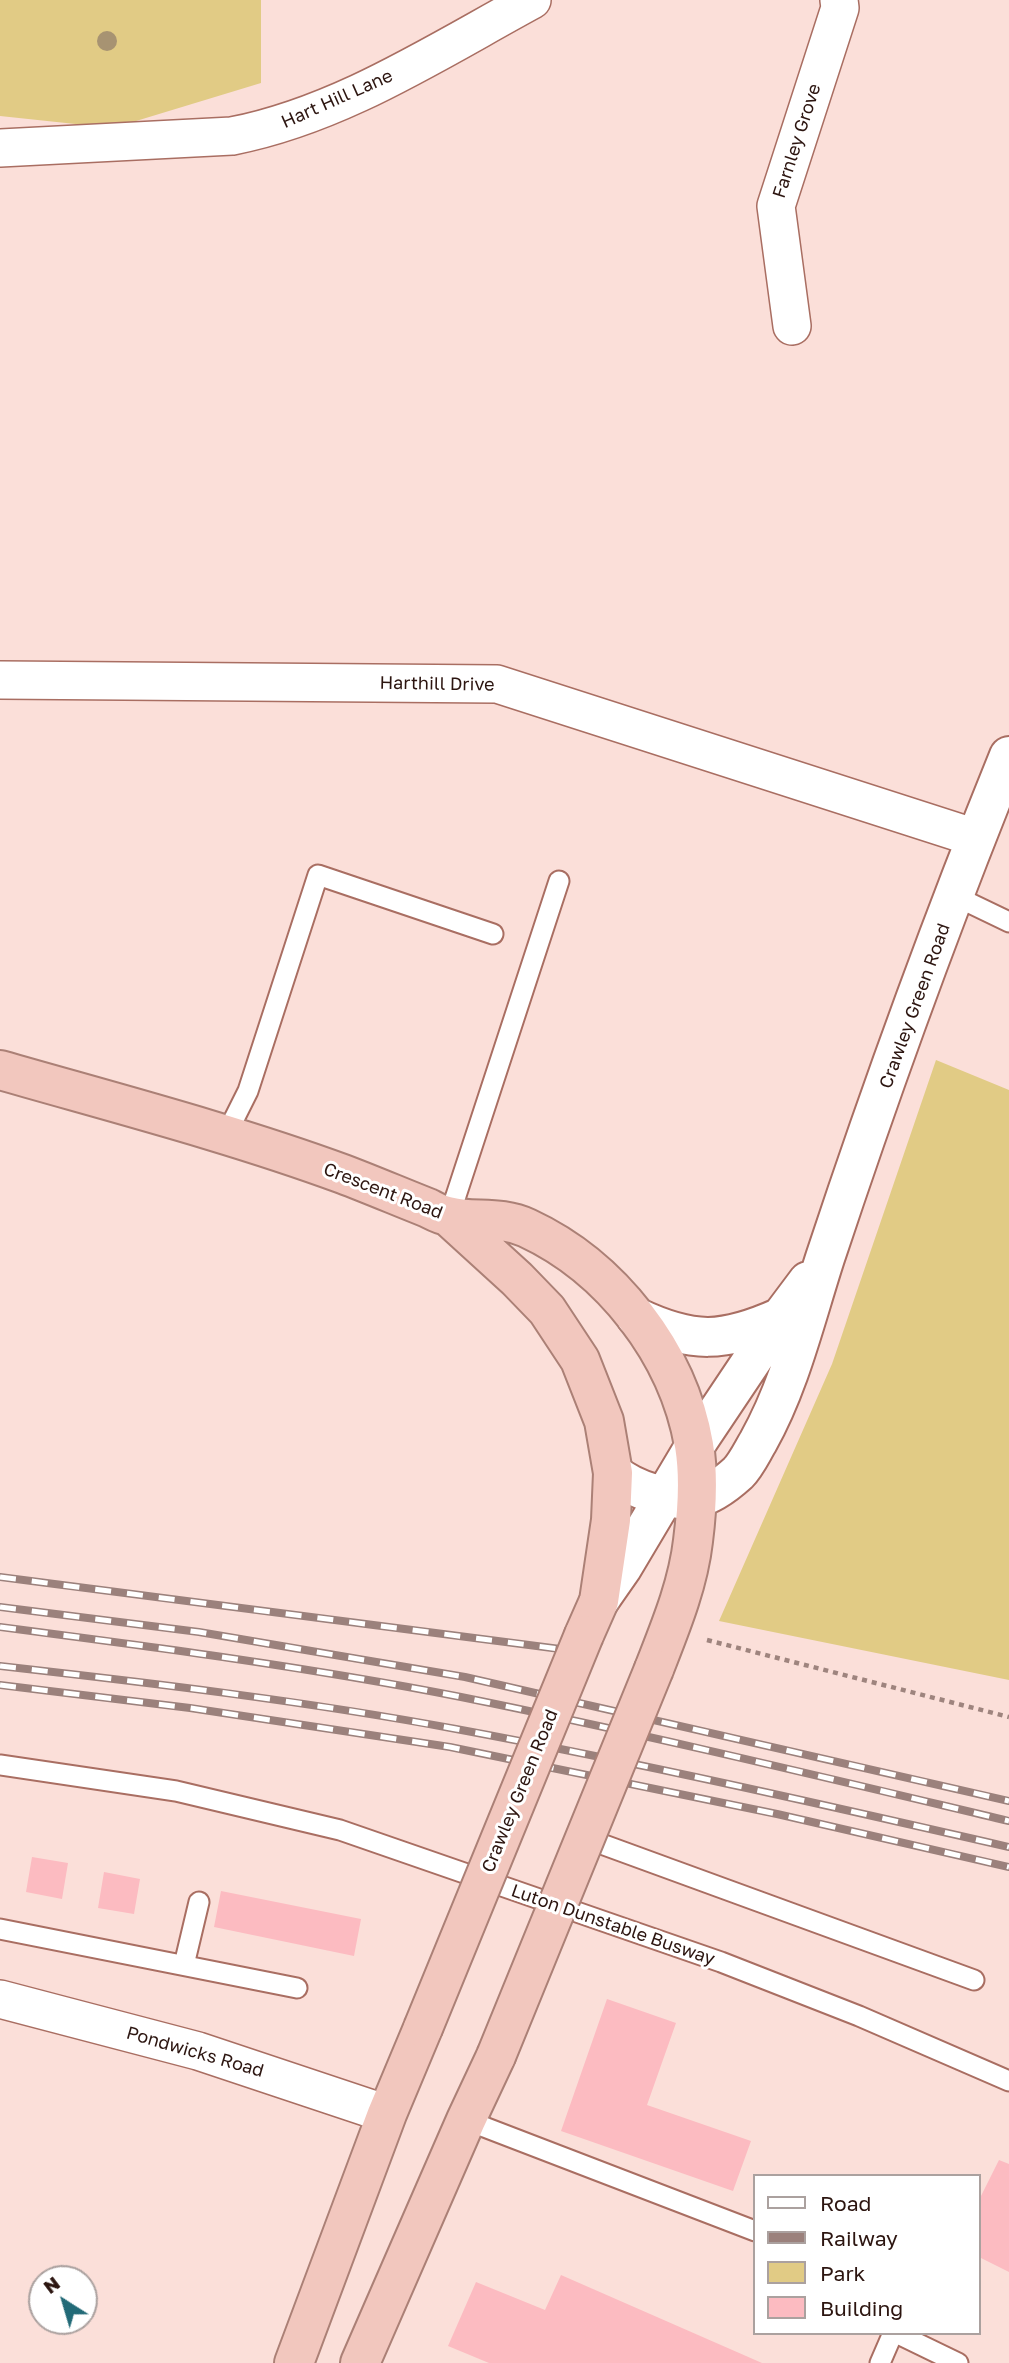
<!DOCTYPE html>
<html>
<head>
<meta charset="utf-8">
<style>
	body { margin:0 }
	#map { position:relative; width:1009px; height:2363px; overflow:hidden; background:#fbdfd9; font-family:"Golos Text",sans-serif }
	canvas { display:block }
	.legend { position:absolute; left:753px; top:2174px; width:228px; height:161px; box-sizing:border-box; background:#fff; border:2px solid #aba19f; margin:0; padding:9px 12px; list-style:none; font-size:21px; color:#2c1510 }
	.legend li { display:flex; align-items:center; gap:14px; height:35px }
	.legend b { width:35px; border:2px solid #aba19f }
	.north { position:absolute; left:28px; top:2265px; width:70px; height:70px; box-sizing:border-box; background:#fff; border:2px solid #aba19f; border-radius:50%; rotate:323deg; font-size:19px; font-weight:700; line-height:28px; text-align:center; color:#2c1510 }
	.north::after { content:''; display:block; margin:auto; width:24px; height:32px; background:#226a77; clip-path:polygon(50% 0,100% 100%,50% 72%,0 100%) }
</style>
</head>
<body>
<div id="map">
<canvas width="1009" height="2363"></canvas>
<ul class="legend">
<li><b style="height:9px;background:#fff"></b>Road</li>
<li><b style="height:9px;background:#9b817c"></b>Railway</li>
<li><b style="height:19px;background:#e1cb85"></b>Park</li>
<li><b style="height:19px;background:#fcbbc1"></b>Building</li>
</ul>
<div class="north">N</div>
</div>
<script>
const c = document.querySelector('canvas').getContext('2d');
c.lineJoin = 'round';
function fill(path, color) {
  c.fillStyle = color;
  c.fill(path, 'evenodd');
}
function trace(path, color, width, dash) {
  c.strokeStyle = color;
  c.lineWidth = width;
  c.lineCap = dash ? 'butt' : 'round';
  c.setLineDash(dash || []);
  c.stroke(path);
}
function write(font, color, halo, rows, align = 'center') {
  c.font = font + ' "Golos Text",sans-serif';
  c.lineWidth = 6;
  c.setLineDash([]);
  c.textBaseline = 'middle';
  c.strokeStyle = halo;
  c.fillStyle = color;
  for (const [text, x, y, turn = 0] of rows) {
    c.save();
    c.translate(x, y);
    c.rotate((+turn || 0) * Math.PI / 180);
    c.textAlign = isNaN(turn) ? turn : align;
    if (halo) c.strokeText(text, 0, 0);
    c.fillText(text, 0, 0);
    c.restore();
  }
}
const green = new Path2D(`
	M 0,0 L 261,0 L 261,83 L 113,128 L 0,116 Z
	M 936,1060 L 1009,1090 L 1009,1680 L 719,1621 L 832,1364 Z`);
const building = new Path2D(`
	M 32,1857 L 68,1863 L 62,1899 L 26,1892 Z
	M 104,1872 L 140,1879 L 134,1914 L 98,1908 Z
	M 221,1891 L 361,1919 L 354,1956 L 214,1927 Z
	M 607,1999 L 676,2023 L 647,2105 L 751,2141 L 733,2191 L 561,2131 Z
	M 999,2160 L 1009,2164 L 1009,2272 L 979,2257 L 979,2200 Z
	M 561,2275 L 762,2363 L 489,2363 L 448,2346 L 476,2282 L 545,2310 Z`);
const path = new Path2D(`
	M 707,1640 L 1009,1717`);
const service = new Path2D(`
	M 955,896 L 1009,922
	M 226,1135 L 248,1091 L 318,875 L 493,934
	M 449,1217 L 559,881
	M 0,1765 L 176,1791 L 340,1830 L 721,1962 L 859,2016 L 1009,2081
	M 585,1838 L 974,1980
	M 0,1929 L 297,1988
	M 184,1965 L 199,1902
	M 466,2120 L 755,2231
	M 896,2333 L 958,2363
	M 880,2363 L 893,2333`);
const minor = new Path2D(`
	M 0,148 L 232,136 C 340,115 436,52 532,0
	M 792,326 L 776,206 L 840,8 L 839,0
	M 0,680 L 497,684 L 976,838
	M 0,1999 L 198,2051 L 387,2114`);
const tertiary = new Path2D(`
	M 636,1317 C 693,1344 723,1343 781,1317
	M 613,1473 C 632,1489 672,1503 697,1498 C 711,1495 727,1483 738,1473 C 746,1465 752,1452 758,1442 C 790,1385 805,1320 825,1258 C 881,1089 942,921 1009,756
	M 599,1601 L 622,1568 L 694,1447 L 781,1317 L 808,1281`);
const trunk = new Path2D(`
	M 0,1070 C 115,1103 231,1133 343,1174 C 372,1185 400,1197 428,1208 C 434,1211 441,1215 448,1216 C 474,1223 499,1215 527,1228 C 611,1267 678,1353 694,1445 C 699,1476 697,1510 693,1541 C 688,1585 670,1628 654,1669
	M 449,1217 L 517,1279 L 547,1310 L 580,1360 L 604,1421 L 613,1473 L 611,1520 L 599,1601 L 584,1635
	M 294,2363 L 387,2114 L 423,2028
	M 360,2363 L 466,2120 L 496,2056`);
const rail = new Path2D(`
	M 0,1577 L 560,1649
	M 0,1607 L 199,1632 L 465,1677 L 1009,1801
	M 0,1627 C 154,1647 308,1667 461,1697 C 645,1734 827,1778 1009,1821
	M 0,1666 C 152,1683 305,1701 456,1729 C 641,1763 825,1805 1009,1847
	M 0,1685 L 190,1708 L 450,1747 L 777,1814 L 1009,1867`);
const trunkBridge = new Path2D(`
	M 423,2028 L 584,1635
	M 496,2056 L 654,1669`);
const trees = [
	[107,41]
];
const streetNames = [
	["Hart Hill Lane",337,99,-24],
	["Farnley Grove",797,141,-72],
	["Harthill Drive",437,684,1],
	["Crawley Green Road",915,1006,-70],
	["Crescent Road",383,1191,21],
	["Crawley Green Road",520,1791,-68],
	["Luton Dunstable Busway",613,1925,19],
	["Pondwicks Road",195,2052,16]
];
fill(green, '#e1cb85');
fill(building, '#fcbbc1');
trace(service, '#a96e62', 23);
trace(minor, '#a96e62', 40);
trace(tertiary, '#a96e62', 42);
trace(trunk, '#ab8076', 42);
trace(path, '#9e847e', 4.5, [5, 5]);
trace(service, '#fff', 19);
trace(minor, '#fff', 37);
trace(tertiary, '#fff', 38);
trace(trunk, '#f2c7be', 38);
trace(rail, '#9b817c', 8);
trace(rail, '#fff', 5, [16]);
trace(trunkBridge, '#ab8076', 42, []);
trace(trunkBridge, '#f2c7be', 38);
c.fillStyle = '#a79372';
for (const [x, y] of trees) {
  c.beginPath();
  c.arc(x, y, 10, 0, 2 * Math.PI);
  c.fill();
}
write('18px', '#2c1510', '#fff', streetNames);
</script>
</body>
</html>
